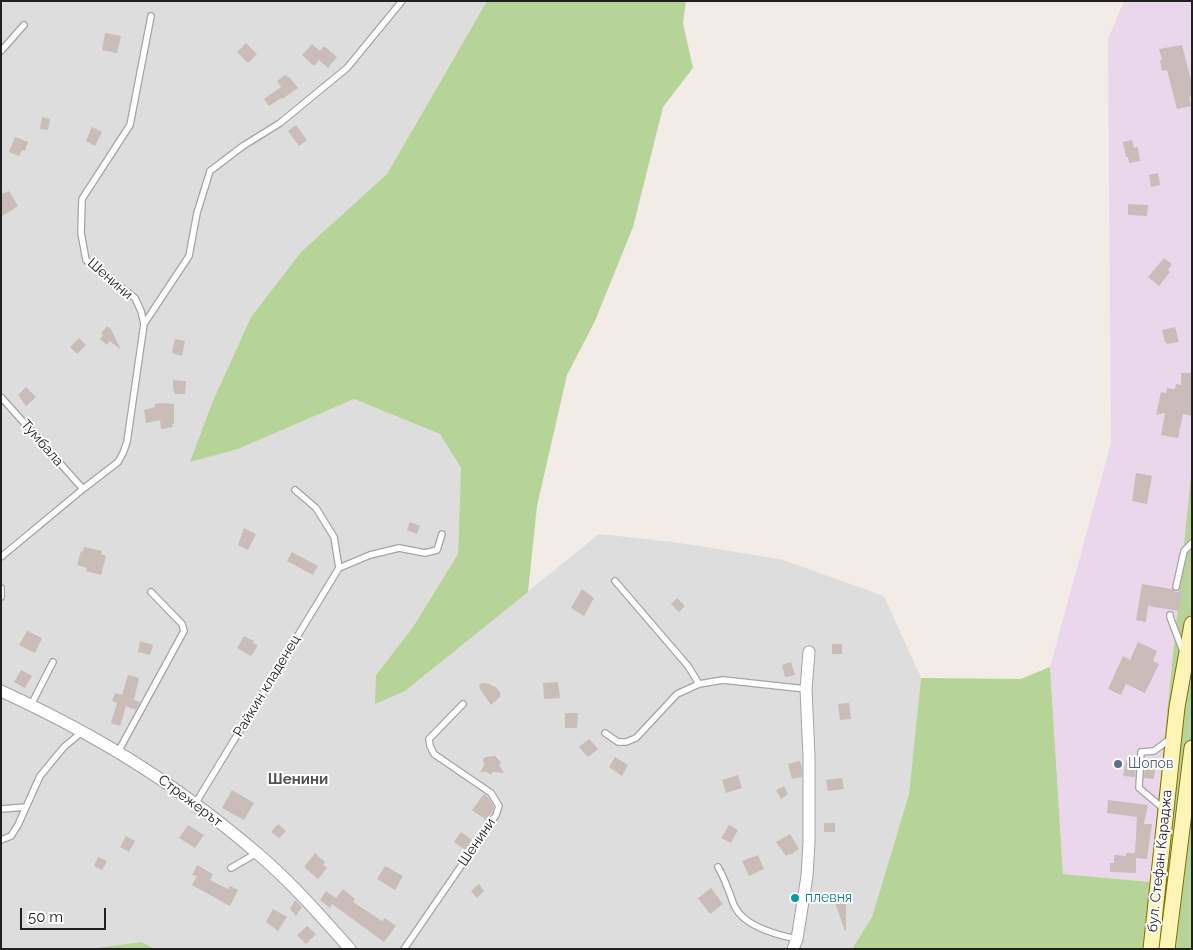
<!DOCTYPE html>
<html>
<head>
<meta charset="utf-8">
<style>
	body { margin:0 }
	#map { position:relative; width:1193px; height:950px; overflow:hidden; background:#f2ebe6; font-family:Raleway,sans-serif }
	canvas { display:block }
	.frame { position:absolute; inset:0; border:2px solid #202020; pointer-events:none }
	.scale { position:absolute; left:20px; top:908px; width:86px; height:22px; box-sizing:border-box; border:2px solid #202020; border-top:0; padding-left:6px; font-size:15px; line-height:18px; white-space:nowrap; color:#202020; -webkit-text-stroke:4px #fff; paint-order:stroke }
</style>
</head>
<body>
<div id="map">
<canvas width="1193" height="950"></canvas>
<div class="frame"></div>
<div class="scale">50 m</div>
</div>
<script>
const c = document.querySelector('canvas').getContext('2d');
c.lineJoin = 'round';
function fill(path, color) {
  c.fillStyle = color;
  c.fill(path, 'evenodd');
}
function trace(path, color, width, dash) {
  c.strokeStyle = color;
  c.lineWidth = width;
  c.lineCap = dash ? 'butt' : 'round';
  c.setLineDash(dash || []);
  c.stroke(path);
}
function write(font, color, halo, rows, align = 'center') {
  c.font = font + ' Raleway,sans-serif';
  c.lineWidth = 4;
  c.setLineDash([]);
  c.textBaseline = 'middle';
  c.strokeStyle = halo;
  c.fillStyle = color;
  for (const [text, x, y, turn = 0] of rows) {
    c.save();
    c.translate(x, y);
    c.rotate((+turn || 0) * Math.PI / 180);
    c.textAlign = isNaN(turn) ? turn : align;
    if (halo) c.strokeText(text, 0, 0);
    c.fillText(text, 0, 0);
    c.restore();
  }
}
const residential = new Path2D(`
	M 1,1 L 487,1 L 387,174 L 301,252 L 251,317 L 212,403 L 191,461 L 238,449 L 354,399 L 440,434 L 461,468 L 458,554 L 413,627 L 376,675 L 405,691 L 599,534 L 673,542 L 780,559 L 884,596 L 921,678 L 909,794 L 872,917 L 852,949 L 154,949 L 142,942 L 88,949 L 1,949 Z`);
const industrial = new Path2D(`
	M 1124,1 L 1192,1 L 1192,465 L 1150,882 L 1063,874 L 1050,667 L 1111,443 L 1108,39 Z`);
const forest = new Path2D(`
	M 487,1 L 686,1 L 683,23 L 693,68 L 663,107 L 633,227 L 595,321 L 567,375 L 537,506 L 528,592 L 405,691 L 375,704 L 376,675 L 413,627 L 458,554 L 461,468 L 440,434 L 354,399 L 238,449 L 190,462 L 212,403 L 251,317 L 301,252 L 387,174 Z
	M 1192,465 L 1192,949 L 852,949 L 872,917 L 909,794 L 921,678 L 1021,679 L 1050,667 L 1063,874 L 1150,882 Z
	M 142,942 L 154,949 L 88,949 Z`);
const building = new Path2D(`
	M 105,33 L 121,36 L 117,53 L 102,50 Z
	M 246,43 L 257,54 L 248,63 L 237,52 Z
	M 312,44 L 320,51 L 324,46 L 337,57 L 328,68 L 319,60 L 314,66 L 302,55 Z
	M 1182,45 L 1192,84 L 1192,96 L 1189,97 L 1191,106 L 1177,109 L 1167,70 L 1162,71 L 1160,60 L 1162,60 L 1159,49 Z
	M 285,75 L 290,78 L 298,88 L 282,99 L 281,98 L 269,106 L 264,99 L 281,87 L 277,81 Z
	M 42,117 L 50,119 L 48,130 L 40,129 Z
	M 296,125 L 307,140 L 299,146 L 288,131 Z
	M 92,127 L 102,132 L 95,146 L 86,141 Z
	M 15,137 L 28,142 L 25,151 L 22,150 L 19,156 L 9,152 Z
	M 1132,140 L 1134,148 L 1138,147 L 1140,161 L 1129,163 L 1128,157 L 1126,157 L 1123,142 Z
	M 1158,173 L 1160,185 L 1151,187 L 1149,175 Z
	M 9,191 L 18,206 L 1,217 L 1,194 Z
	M 1128,204 L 1148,205 L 1147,216 L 1128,215 Z
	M 1164,258 L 1172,264 L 1168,270 L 1170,272 L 1159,286 L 1148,277 Z
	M 107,326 L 109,328 L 110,327 L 121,350 L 110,341 L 107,345 L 100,339 L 103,335 L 101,333 Z
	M 1175,327 L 1179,342 L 1167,344 L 1166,342 L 1165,342 L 1162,330 Z
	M 79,338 L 86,345 L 77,354 L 70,347 Z
	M 175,339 L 185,341 L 182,356 L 172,353 Z
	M 1181,373 L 1192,373 L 1192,416 L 1183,414 L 1178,438 L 1161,435 L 1165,413 L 1156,415 L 1161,392 L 1166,393 L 1167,388 L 1175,389 L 1176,384 L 1181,385 Z
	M 173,380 L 186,381 L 185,394 L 175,394 L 173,388 Z
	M 26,387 L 36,397 L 26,406 L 18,395 Z
	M 164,403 L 174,404 L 174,424 L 172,424 L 173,427 L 161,429 L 160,420 L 146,423 L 144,410 L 155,407 L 155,404 Z
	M 1136,473 L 1152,476 L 1147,504 L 1132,501 Z
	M 410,522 L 420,526 L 417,534 L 407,530 Z
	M 244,528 L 256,534 L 248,550 L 238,545 Z
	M 84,547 L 102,551 L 101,554 L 106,556 L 101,575 L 86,571 L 87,568 L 77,565 L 81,551 L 83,552 Z
	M 292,552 L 318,566 L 313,575 L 287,561 Z
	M 1142,584 L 1172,589 L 1175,592 L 1182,591 L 1179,611 L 1148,606 L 1146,622 L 1136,620 Z
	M 582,589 L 594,598 L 584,616 L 571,608 Z
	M 677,598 L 685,606 L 679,612 L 671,604 Z
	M 27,631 L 42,638 L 35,653 L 19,645 Z
	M 244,636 L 254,641 L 253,643 L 258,645 L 251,656 L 237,648 Z
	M 140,641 L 153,645 L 150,655 L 138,652 Z
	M 1138,642 L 1157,651 L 1153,661 L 1159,664 L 1145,693 L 1126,684 L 1121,695 L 1108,689 L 1123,656 L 1130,660 Z
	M 832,644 L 842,644 L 842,654 L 832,654 Z
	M 791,662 L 795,675 L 785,677 L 782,665 Z
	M 21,670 L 32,676 L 25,688 L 14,682 Z
	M 128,675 L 139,678 L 134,700 L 140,702 L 136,710 L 126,706 L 120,726 L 111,723 L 117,703 L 112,701 L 115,693 L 122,695 Z
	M 558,682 L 560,698 L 544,699 L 543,683 Z
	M 484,683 L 490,684 L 494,687 L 495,686 L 501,694 L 500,695 L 501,696 L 491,705 L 480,689 L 479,684 Z
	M 849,703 L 851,719 L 840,720 L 838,704 Z
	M 565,713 L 578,713 L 577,728 L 565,728 Z
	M 589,739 L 598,749 L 588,757 L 579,747 Z
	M 495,756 L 501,762 L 499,765 L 504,773 L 493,772 L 491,775 L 487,772 L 480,772 L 484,766 L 483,759 L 486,757 Z
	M 615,757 L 628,765 L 622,776 L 609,767 Z
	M 1126,760 L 1136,761 L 1135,777 L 1123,776 Z
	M 800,761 L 802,768 L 802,777 L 792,779 L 788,764 Z
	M 1145,762 L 1156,764 L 1154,779 L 1144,778 Z
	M 738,775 L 742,788 L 726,793 L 722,780 Z
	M 842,778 L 844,789 L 828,791 L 826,780 Z
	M 784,786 L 788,794 L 781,799 L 776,790 Z
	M 232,790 L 254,803 L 244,820 L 222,808 Z
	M 484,794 L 489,798 L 494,807 L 492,812 L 486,820 L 472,810 Z
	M 1108,800 L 1148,805 L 1144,824 L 1152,824 L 1147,859 L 1136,858 L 1136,873 L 1110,872 L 1110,863 L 1114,863 L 1114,855 L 1126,856 L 1126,853 L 1135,853 L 1137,817 L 1107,813 Z
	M 824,823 L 835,823 L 835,832 L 824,832 Z
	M 278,824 L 286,831 L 279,838 L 271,832 Z
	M 188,825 L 204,835 L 195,848 L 179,838 Z
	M 729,825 L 738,830 L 731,843 L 721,838 Z
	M 461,832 L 472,840 L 465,850 L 454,842 Z
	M 790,834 L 799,849 L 790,855 L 789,854 L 786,856 L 776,842 Z
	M 126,836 L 135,841 L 129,852 L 120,847 Z
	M 315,853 L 325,862 L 323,865 L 327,868 L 318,879 L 304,867 Z
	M 758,855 L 764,869 L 749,876 L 742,861 Z
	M 98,857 L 107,861 L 102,870 L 94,866 Z
	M 197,865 L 213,874 L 210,880 L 228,889 L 230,886 L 238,890 L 230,906 L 192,885 L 197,876 L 192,875 Z
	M 385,866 L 403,876 L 395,890 L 377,879 Z
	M 479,884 L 484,891 L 477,898 L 471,891 Z
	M 711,888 L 723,904 L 710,914 L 698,898 Z
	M 343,889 L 355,899 L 353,902 L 382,921 L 385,918 L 396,926 L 384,942 L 332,904 L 330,908 L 320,900 L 326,891 L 336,898 Z
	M 295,900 L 302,907 L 296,916 L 290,909 Z
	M 846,900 L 846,931 L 845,931 L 835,902 Z
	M 273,909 L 287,917 L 278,931 L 266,922 Z
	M 307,926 L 316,934 L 306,944 L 297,935 Z`);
const lane = new Path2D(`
	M 1,51 L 24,25
	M 144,324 L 189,256 L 197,213 L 210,171 L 243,146 L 280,123 L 347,68 L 402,1
	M 1,397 L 83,489
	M 295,490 L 316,508 L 334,537 L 339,568
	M 1,557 L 83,489 L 118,462 L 123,453 L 127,442 L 144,324 L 141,311 L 135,298 L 86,260 L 81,233 L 82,199 L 130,125 L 151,16
	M 339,568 L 370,555 L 399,548 L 425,553 L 437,550 L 442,534
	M 615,581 L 688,666 L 699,684
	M 1176,587 L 1184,551 L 1192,543
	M 1,588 L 1,597
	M 1170,615 L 1170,617 L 1183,651
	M 31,705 L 53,662
	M 605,733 L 618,742 L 626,742 L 636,738 L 677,694 L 699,684 L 723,680 L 806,689
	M 118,752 L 184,631 L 182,624 L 151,592
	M 195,804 L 339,568
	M 1,809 L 26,807
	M 1165,810 L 1139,788 L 1141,752 L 1154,751 L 1170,739
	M 1,840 L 11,836 L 18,825 L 40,776 L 64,747 L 82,732
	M 718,867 C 722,874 725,881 728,889 C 731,895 732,902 735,907 C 745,927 777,935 797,939
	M 231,868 L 257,853
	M 404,949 L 496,815 L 499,806 L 491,793 L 434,754 L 430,746 L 429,739 L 463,704`);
const street = new Path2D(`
	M 1,691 C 53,715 104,742 151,773 C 188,797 224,825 257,853 C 291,882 321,916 350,949
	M 793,949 L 797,939 L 807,876 L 809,842 L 809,756 L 806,689 L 809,652`);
const secondary = new Path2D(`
	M 1151,949 L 1177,707 L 1192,624
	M 1167,949 L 1192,748`);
const markers = [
	[1118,764,5,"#5c6f8a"],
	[795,898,5,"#0f9aa8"]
];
const streetNames = [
	["Шенини",110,279,41],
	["Тумбала",42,443,49],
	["Райкин кладенец",267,686,-59],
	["Стрежерът",190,801,37],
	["Шенини",477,842,-56],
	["бул. Стефан Караджа",1160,861,-84]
];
const serviceNames = [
	["Шопов",1128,764]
];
const cultureNames = [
	["плевня",805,898]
];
const neighbourhoodNames = [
	["Шенини",298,779]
];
fill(residential, '#dedddd');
fill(industrial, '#ebd7eb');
fill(forest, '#b6d497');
fill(building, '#cabcb9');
trace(lane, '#a4a4a4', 8);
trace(street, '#a4a4a4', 13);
trace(secondary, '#7f7200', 17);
trace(lane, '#fff', 5.5);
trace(street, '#fff', 11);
trace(secondary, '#fff4b7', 15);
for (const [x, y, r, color] of markers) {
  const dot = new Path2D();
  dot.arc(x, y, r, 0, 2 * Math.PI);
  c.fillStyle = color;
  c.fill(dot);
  trace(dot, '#fff', 2);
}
write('14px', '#202020', '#fff', streetNames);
write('14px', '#4e5e75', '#fff', serviceNames, 'left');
write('14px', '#0d838f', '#fff', cultureNames, 'left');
write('bold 15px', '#535353', '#fff', neighbourhoodNames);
</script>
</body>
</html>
